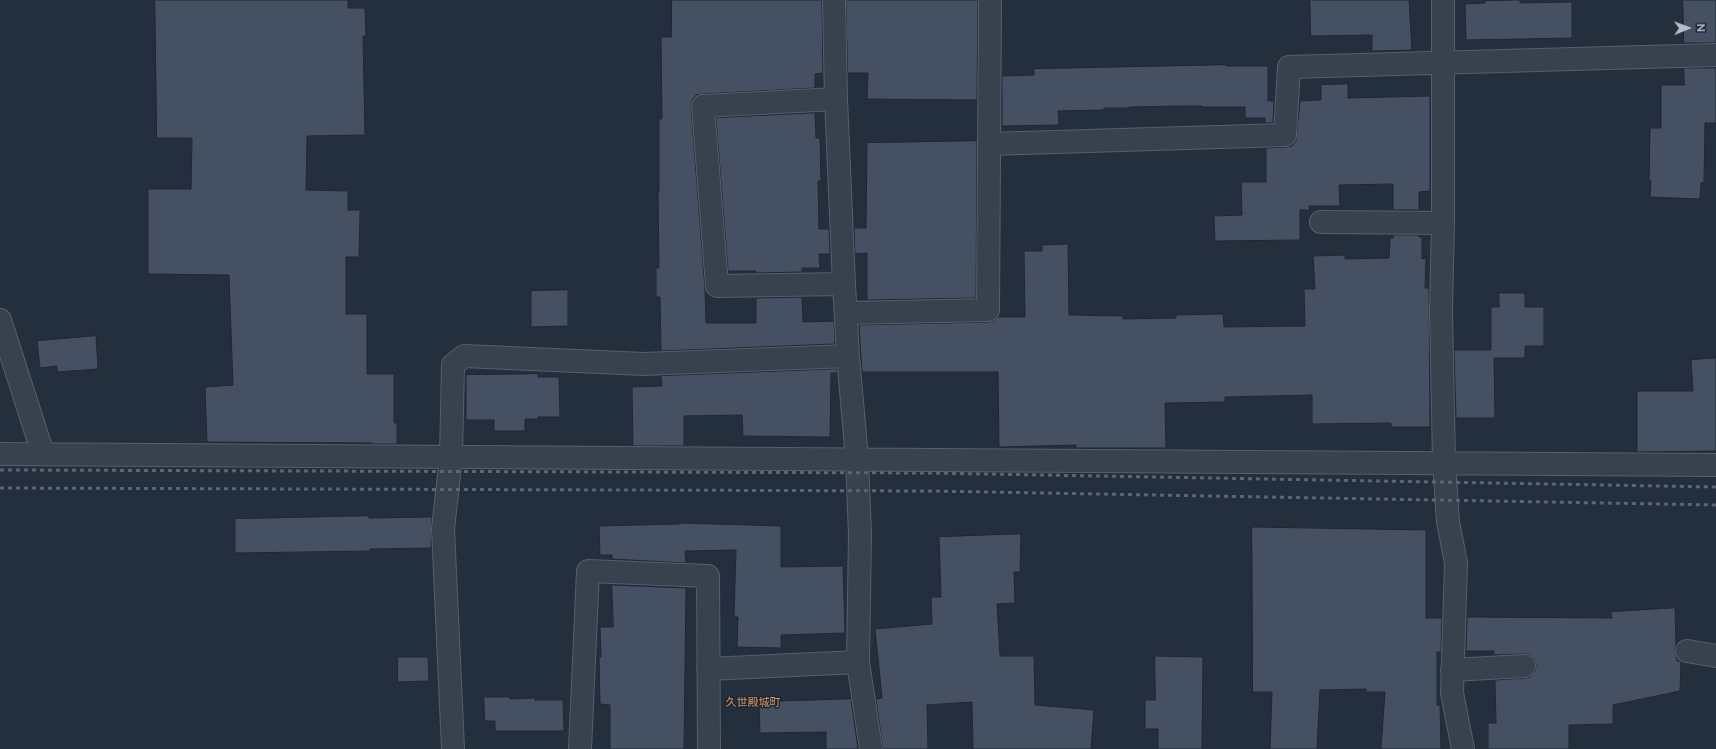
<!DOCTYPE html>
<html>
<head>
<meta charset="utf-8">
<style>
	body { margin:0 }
	#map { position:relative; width:1716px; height:749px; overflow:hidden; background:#242f3e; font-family:Raleway,sans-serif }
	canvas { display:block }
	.north { position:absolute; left:1668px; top:8px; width:40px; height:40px; -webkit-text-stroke:3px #1d2633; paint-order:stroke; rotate:89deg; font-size:11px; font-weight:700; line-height:16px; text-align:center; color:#b4bcc9 }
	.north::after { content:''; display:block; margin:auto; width:14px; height:18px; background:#b4bcc9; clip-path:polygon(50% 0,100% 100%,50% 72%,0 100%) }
</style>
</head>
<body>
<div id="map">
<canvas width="1716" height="749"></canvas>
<div class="north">N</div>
</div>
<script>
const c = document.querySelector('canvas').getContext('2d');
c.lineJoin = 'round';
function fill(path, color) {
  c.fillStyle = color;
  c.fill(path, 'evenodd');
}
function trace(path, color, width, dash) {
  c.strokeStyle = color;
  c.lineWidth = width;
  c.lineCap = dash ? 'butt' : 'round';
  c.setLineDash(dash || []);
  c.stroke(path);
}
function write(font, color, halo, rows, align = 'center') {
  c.font = font + ' Raleway,"Noto Sans JP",sans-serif';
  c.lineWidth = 3;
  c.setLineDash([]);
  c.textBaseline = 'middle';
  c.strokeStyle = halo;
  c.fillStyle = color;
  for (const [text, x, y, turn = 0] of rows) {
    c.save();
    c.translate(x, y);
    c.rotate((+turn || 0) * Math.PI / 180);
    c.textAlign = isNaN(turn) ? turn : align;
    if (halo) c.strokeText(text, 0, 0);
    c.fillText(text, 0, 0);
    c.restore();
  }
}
const building = new Path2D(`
	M 155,0 L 348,0 L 348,8 L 365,8 L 366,36 L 363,36 L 365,135 L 307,136 L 306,190 L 348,191 L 348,210 L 360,210 L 359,257 L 346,257 L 346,314 L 367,314 L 367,374 L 394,374 L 394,423 L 397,423 L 397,444 L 372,444 L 372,443 L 207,442 L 205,387 L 233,385 L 229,275 L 148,274 L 148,189 L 191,189 L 192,138 L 157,138 Z
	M 672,0 L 822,0 L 823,73 L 815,74 L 815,88 L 702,94 L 696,95 L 692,100 L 691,107 L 705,289 L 706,323 L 756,323 L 756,298 L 802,297 L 803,322 L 834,321 L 835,344 L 661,351 L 660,297 L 656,297 L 656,268 L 659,268 L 658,192 L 659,192 L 659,119 L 662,119 L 661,37 L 671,37 Z
	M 846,0 L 978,0 L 977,100 L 867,99 L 868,73 L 848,73 Z
	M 1310,0 L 1409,0 L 1412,50 L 1372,51 L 1372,35 L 1311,36 Z
	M 1515,0 L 1520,0 L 1520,3 L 1572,2 L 1572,38 L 1466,40 L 1465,4 L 1485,3 L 1485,1 Z
	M 1683,0 L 1716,0 L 1716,43 L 1684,43 Z
	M 1226,65 L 1226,66 L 1268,66 L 1268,101 L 1274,101 L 1273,123 L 1265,123 L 1265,118 L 1245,118 L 1245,107 L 1202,107 L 1202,106 L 1180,106 L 1129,107 L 1129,108 L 1104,108 L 1104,110 L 1058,111 L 1059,125 L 1002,126 L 1002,76 L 1034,75 L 1034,69 Z
	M 1684,68 L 1716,68 L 1716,123 L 1705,123 L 1704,183 L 1701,183 L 1700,199 L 1650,197 L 1651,181 L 1649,181 L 1650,128 L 1661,128 L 1661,85 L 1684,85 Z
	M 1348,84 L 1348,98 L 1430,96 L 1430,191 L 1419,192 L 1419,210 L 1393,210 L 1393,184 L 1339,185 L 1340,206 L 1309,206 L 1310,210 L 1300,210 L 1300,240 L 1215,241 L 1214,216 L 1242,215 L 1241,182 L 1266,182 L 1266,148 L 1286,147 L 1292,146 L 1296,141 L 1300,101 L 1321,100 L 1321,85 Z
	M 815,113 L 816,138 L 820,138 L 821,181 L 818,181 L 819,229 L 829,229 L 830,254 L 819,254 L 820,268 L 802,268 L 802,272 L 756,273 L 756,271 L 728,271 L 716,118 Z
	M 977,141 L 976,298 L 867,300 L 867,253 L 855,254 L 854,228 L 866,228 L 867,143 Z
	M 1393,235 L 1419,235 L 1419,237 L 1422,237 L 1422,259 L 1426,258 L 1425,288 L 1429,288 L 1430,427 L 1391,427 L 1391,423 L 1312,424 L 1312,395 L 1225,397 L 1225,402 L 1165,403 L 1166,448 L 1076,448 L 1076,445 L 999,447 L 998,372 L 862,372 L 859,325 L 988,322 L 994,321 L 998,317 L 1025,317 L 1024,251 L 1042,251 L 1042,245 L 1068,244 L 1069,315 L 1123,316 L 1123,319 L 1176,318 L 1176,315 L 1223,314 L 1224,327 L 1305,326 L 1304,289 L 1315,289 L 1313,256 L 1345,255 L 1345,259 L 1389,258 L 1390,238 L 1393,238 Z
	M 568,290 L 568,326 L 531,327 L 531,291 Z
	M 1499,293 L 1525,293 L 1525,307 L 1544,307 L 1544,346 L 1525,346 L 1525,358 L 1494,358 L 1495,418 L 1456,418 L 1454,350 L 1491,350 L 1491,307 L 1499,307 Z
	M 96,336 L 98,369 L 57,372 L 57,366 L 40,368 L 37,341 Z
	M 1716,358 L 1716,451 L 1637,452 L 1637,391 L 1693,391 L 1691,360 Z
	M 837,369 L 837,373 L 831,373 L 830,437 L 743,436 L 742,415 L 684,416 L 684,446 L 633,446 L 632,387 L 662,386 L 661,376 Z
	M 538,374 L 538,377 L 559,377 L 560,417 L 538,417 L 538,419 L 525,419 L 525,431 L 494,431 L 494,420 L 466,420 L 466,375 Z
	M 369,516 L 369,518 L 432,517 L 431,548 L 370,549 L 370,551 L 235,553 L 235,519 Z
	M 679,523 L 781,526 L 781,567 L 843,566 L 845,633 L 781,635 L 781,648 L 737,647 L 738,617 L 734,617 L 736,550 L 685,551 L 686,563 L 612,559 L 612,555 L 600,555 L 599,526 L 679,524 Z
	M 1252,527 L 1426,530 L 1426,618 L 1442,618 L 1441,652 L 1437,652 L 1437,705 L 1440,705 L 1441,749 L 1381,749 L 1385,692 L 1366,692 L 1366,689 L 1320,690 L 1317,749 L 1270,749 L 1272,692 L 1253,692 Z
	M 1021,534 L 1020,572 L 1014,572 L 1015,603 L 997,604 L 1000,656 L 1034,656 L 1035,705 L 1094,710 L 1091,749 L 973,749 L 972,702 L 927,705 L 928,749 L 883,749 L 876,699 L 882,698 L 875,629 L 932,624 L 931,597 L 941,597 L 939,537 Z
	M 612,585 L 686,588 L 684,749 L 610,749 L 610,705 L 600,704 L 599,657 L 601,657 L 600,627 L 613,627 Z
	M 1675,608 L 1676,645 L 1675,649 L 1677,661 L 1681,661 L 1680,691 L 1613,705 L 1613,724 L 1569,725 L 1569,749 L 1488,749 L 1488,723 L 1496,723 L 1495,680 L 1525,678 L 1530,677 L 1535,671 L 1536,665 L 1534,659 L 1529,655 L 1524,654 L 1494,655 L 1494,651 L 1466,651 L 1467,617 L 1612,618 L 1611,612 Z
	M 1155,656 L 1203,657 L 1202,749 L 1158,749 L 1158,729 L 1145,729 L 1145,700 L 1155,700 Z
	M 398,657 L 428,657 L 429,681 L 398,682 Z
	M 484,697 L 510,697 L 510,699 L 535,698 L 535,700 L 563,700 L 564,731 L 495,731 L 495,721 L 485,721 Z
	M 851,699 L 858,749 L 826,749 L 826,732 L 760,733 L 759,702 Z`);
const minor = new Path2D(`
	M 834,0 L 836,99 L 844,284 L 848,356 L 857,459 L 860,534 L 858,662 L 871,749
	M 1443,0 L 1443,223 L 1441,311 L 1444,462 L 1448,522 L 1456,563 L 1452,693 L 1463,749
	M 836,99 L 703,106 L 717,286 L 844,284
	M 989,144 L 1285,135 L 1289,67 L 1716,55
	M 1321,222 L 1443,223
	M 846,313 L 988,310 L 990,0
	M 0,320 L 43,454
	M 0,454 L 1716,465
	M 1687,651 L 1716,656
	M 708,669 L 858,662
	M 1452,670 L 1524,666
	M 453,749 L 443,529 L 451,457 L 453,365 L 464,356 L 644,364 L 848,356
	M 580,749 L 588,571 L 708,576 L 709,749`);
const rail = new Path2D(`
	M 0,470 L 929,473 L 1716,487
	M 0,488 L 929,491 L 1716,505`);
const neighbourhoodNames = [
	["久世殿城町",753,703]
];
fill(building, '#455162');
trace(building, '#1f2835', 1);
trace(minor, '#565f6c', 24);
trace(minor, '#38414e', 22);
trace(rail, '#5a6575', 3, [4, 4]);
write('11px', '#d59563', '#1d2633', neighbourhoodNames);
</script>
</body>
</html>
